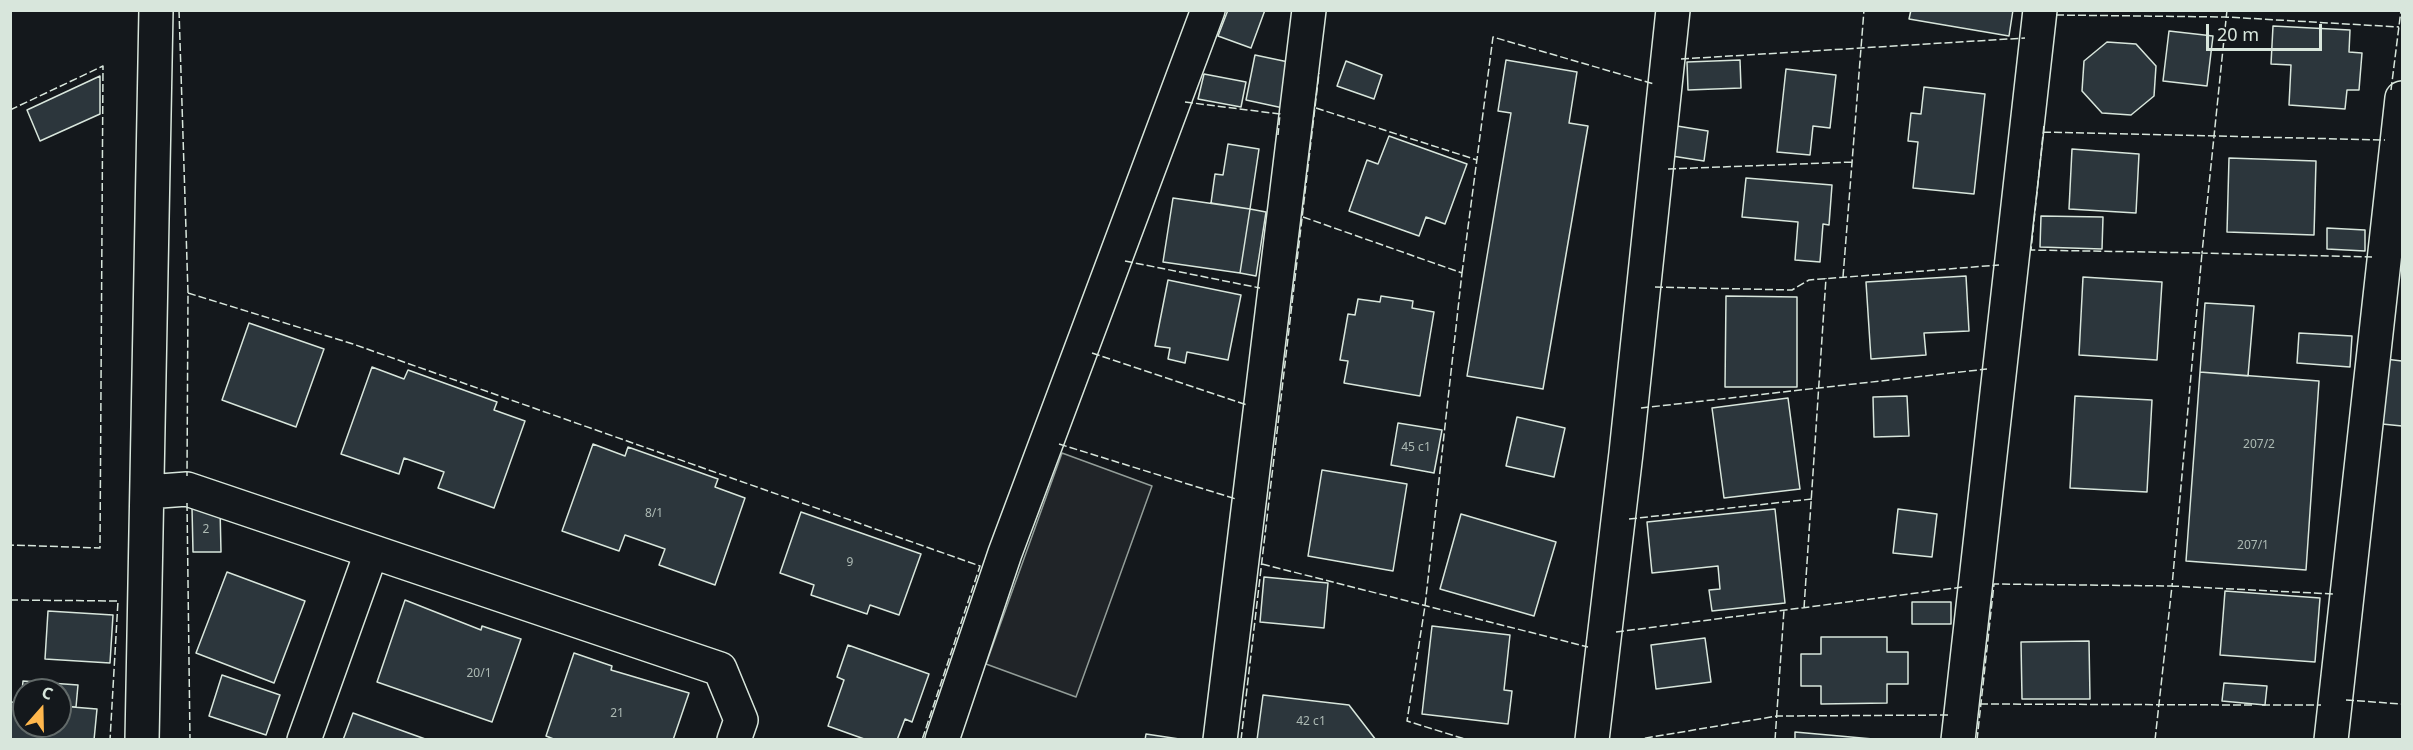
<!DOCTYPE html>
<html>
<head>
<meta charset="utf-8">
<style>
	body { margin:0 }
	#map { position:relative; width:2413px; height:750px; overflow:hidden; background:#14181c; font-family:"Noto Sans",sans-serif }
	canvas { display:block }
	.frame { position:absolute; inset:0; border:12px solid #d8e6dc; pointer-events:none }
	.north { position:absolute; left:12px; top:678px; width:60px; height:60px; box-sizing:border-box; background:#14181c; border:2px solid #626a69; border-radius:50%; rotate:20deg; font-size:16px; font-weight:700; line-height:24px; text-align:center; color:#d8e6dc }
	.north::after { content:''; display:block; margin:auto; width:21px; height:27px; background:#ffb74d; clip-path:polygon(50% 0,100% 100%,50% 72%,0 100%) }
	.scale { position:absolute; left:2206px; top:24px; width:116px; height:27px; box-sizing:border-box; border:3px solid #d8e6dc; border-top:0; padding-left:8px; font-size:18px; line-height:21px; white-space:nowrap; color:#d8e6dc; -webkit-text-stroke:4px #14181c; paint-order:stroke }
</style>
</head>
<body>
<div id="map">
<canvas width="2413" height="750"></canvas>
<div class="frame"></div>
<div class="north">С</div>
<div class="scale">20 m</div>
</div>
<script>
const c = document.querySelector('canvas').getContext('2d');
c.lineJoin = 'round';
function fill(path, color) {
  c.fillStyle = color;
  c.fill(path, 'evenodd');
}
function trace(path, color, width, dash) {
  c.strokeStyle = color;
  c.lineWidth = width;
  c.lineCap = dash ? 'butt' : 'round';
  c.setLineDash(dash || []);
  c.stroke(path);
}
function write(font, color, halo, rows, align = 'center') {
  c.font = font + ' "Noto Sans",sans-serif';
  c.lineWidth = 4.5;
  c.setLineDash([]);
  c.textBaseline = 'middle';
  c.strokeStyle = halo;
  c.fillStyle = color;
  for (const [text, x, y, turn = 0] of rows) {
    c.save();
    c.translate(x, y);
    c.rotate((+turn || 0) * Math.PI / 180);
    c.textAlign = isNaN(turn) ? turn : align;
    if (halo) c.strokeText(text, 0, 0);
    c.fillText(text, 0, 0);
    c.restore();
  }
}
const green = new Path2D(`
	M 1062,453 L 1152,486 L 1076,697 L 986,664 Z`);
const building = new Path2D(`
	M 1228,10 L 1265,10 L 1251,48 L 1218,36 Z
	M 1911,10 L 2013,10 L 2009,36 L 1909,19 Z
	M 2273,26 L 2350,30 L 2349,52 L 2362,53 L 2359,90 L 2347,90 L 2345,109 L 2289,105 L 2291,65 L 2271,64 Z
	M 2169,31 L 2213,36 L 2207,86 L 2163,81 Z
	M 2107,42 L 2136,44 L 2156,66 L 2154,96 L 2131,115 L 2102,113 L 2082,91 L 2084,61 Z
	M 1255,55 L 1293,63 L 1283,108 L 1246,100 Z
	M 1506,60 L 1577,72 L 1569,123 L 1588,126 L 1543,389 L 1467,376 L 1511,113 L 1498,111 Z
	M 1740,60 L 1741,88 L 1688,90 L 1687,62 Z
	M 1346,61 L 1382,75 L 1374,99 L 1337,86 Z
	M 1786,69 L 1836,75 L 1830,128 L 1813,126 L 1810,155 L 1777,152 Z
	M 1204,74 L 1246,82 L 1241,107 L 1198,99 Z
	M 100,76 L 100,114 L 40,141 L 27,110 Z
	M 1924,87 L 1985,94 L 1974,194 L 1913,188 L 1918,142 L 1908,141 L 1911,113 L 1921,114 Z
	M 1677,126 L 1708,131 L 1704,161 L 1672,156 Z
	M 1389,136 L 1467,164 L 1445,224 L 1426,217 L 1419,236 L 1349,211 L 1367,160 L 1378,164 Z
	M 1228,144 L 1259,149 L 1250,209 L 1211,203 L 1215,174 L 1223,175 Z
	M 2072,149 L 2139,154 L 2136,213 L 2069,209 Z
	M 2229,158 L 2316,161 L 2314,235 L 2227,232 Z
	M 1746,178 L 1832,185 L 1829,225 L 1823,224 L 1820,262 L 1795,260 L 1798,222 L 1742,217 Z
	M 1173,198 L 1250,209 L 1240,273 L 1163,262 Z
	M 1250,209 L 1266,212 L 1256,276 L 1240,273 Z
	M 2041,216 L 2103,217 L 2102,249 L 2040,247 Z
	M 2327,228 L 2365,230 L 2365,251 L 2327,249 Z
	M 1966,276 L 1969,331 L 1924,333 L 1926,355 L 1871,359 L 1866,282 Z
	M 2083,277 L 2162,282 L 2157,360 L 2079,355 Z
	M 1168,280 L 1241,295 L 1228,360 L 1187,352 L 1185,363 L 1168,359 L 1170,348 L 1155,346 Z
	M 1381,296 L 1413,301 L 1412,308 L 1434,312 L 1420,396 L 1344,383 L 1348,361 L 1340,360 L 1348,314 L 1355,315 L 1358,299 L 1380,302 Z
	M 1726,296 L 1797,297 L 1797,387 L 1725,387 Z
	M 2205,303 L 2254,306 L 2248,376 L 2200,372 Z
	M 249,323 L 324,349 L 296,427 L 222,400 Z
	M 2299,333 L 2352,336 L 2350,367 L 2297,363 Z
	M 2385,359 L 2402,361 L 2402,426 L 2382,424 Z
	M 372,367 L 404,379 L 408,370 L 497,402 L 494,410 L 525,421 L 494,508 L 438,488 L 444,472 L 404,458 L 399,474 L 341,454 Z
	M 2200,372 L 2319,381 L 2306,570 L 2186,561 Z
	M 1907,396 L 1909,436 L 1874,437 L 1873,397 Z
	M 2075,396 L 2152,400 L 2147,492 L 2070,488 Z
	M 1788,398 L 1800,489 L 1724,498 L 1712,408 Z
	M 1517,417 L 1565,428 L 1554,477 L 1506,466 Z
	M 1398,423 L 1442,430 L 1434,473 L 1391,465 Z
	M 593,444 L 625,456 L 628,447 L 718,479 L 715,487 L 745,498 L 715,585 L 659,565 L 665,549 L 625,535 L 619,551 L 562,531 Z
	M 1322,470 L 1407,484 L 1393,571 L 1308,556 Z
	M 192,508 L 220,508 L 221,552 L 193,552 Z
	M 1775,509 L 1785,603 L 1712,611 L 1709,590 L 1720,589 L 1718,566 L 1652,573 L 1647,522 Z
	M 1898,509 L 1937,514 L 1932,557 L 1893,553 Z
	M 801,512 L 921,554 L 899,615 L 870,605 L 867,614 L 811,595 L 814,585 L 780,573 Z
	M 1461,514 L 1556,542 L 1534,616 L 1440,589 Z
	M 227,572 L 305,601 L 274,683 L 196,653 Z
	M 1264,577 L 1328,583 L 1324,628 L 1260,622 Z
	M 2225,591 L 2320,598 L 2315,662 L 2220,655 Z
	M 405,600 L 481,630 L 482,626 L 521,639 L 492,722 L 377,682 Z
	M 1912,602 L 1951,602 L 1951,624 L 1912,624 Z
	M 48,611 L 113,615 L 110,663 L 45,659 Z
	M 1432,626 L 1510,635 L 1504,690 L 1512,691 L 1508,724 L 1422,714 Z
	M 1821,637 L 1887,637 L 1887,652 L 1908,652 L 1908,684 L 1887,684 L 1887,703 L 1821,704 L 1821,686 L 1801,686 L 1801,654 L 1821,654 Z
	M 1705,638 L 1711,682 L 1656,689 L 1651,645 Z
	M 2089,641 L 2090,699 L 2022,699 L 2021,642 Z
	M 848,645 L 929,674 L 912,722 L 905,719 L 897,740 L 867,740 L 828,726 L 844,680 L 837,677 Z
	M 574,653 L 612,666 L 611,670 L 689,693 L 673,740 L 556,740 L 546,736 Z
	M 222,675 L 280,695 L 266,735 L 209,716 Z
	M 23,681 L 78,685 L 76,707 L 60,706 L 60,690 L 24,690 L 24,703 L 21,703 Z
	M 2224,683 L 2267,686 L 2265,705 L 2222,701 Z
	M 1263,695 L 1349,705 L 1376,740 L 1257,740 Z
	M 10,702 L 24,703 L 24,726 L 60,726 L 60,706 L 97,709 L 94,740 L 10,740 Z
	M 353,713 L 428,740 L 343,740 Z
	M 1795,732 L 1884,740 L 1795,740 Z
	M 1146,734 L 1186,740 L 1145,740 Z`);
const minor = new Path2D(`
	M 147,492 L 187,489 L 720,669 L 741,720 L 734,740
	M 142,740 L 156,10
	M 304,740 L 371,553
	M 942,740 L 1005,553 L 1208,10
	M 1220,740 L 1309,10
	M 1592,740 L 1626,453 L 1673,10
	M 1958,740 L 2040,10
	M 2331,740 L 2402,98`);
const fence = new Path2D(`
	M 179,10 L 188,293 L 187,476
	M 2227,10 L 2202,253 L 2372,257
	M 2056,15 L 2226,17 L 2399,27
	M 1681,59 L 2025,38
	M 2391,90 L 2401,10
	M 1185,102 L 1280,114 L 1278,135
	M 1316,108 L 1477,160
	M 10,110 L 103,66 L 100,548 L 10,545
	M 2043,132 L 2385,140
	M 1668,169 L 1852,162
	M 1303,217 L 1462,273 L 1425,606 L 1407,721 L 1468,740
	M 1125,261 L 1260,288
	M 1462,273 L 1493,37 L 1654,84
	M 1843,277 L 1864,10
	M 1655,287 L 1792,290 L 1809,280 L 1999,265
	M 188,293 L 353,344 L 980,566 L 922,740
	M 1092,353 L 1247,405
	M 1641,408 L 1987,369
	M 1059,444 L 1236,499
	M 187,503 L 190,740
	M 1629,519 L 1812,499
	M 1262,564 L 1588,647
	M 10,600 L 118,601 L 110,740
	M 1804,608 L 1826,278
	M 1616,632 L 1963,587
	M 2346,700 L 2402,704
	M 1980,704 L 2253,705
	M 2262,705 L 2321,705
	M 1241,740 L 1319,73
	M 1634,740 L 1777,716 L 1948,715
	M 1775,740 L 1784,610
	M 1977,740 L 1994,584 L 2172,586 L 2202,253 L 2031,250 L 2044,125
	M 2155,740 L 2172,586 L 2334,594`);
const numberNames = [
	["207/2",2259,445],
	["45 с1",1416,448],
	["8/1",654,514],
	["2",206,530],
	["207/1",2253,546],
	["9",850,563],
	["20/1",479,674],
	["21",617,714],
	["42 с1",1311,722]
];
fill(green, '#202428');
trace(green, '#939e99', 1.5);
fill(building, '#2c363c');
trace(building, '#d8e6dc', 1.5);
trace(minor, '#d8e6dc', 36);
trace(minor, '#14181c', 33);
trace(fence, '#d8e6dc', 1.5, [8, 3]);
write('12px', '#adbab4', null, numberNames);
</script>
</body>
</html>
